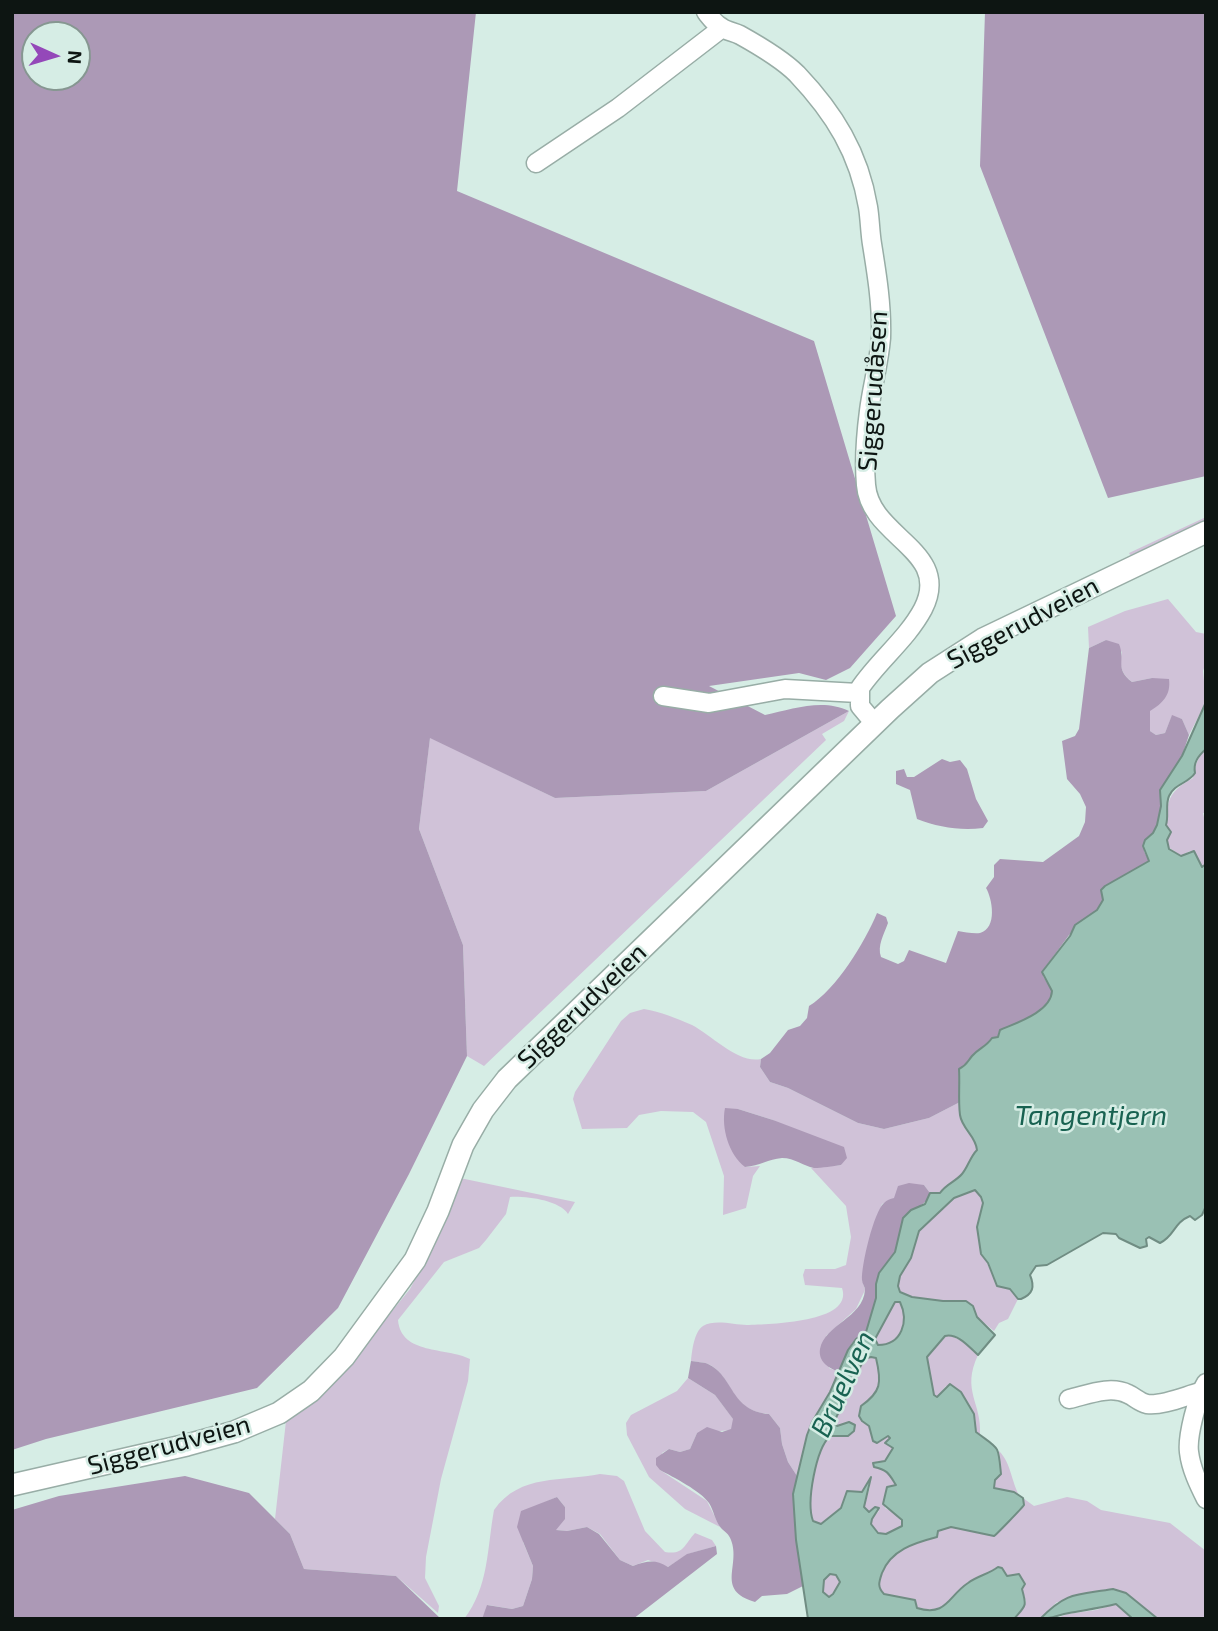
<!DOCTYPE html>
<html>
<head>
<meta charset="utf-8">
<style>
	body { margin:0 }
	#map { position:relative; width:1218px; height:1631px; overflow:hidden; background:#d6ede5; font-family:"Exo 2",sans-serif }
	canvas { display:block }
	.frame { position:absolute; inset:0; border:14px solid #0d1512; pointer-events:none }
	.north { position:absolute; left:21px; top:21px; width:70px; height:70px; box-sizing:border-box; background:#d6ede5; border:2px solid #869791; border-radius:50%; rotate:94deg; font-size:19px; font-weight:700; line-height:28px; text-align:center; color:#0d1512 }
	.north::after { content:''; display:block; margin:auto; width:24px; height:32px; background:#9448b9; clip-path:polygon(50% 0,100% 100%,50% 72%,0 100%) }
</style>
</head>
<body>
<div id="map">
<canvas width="1218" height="1631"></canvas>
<div class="frame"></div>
<div class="north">N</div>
</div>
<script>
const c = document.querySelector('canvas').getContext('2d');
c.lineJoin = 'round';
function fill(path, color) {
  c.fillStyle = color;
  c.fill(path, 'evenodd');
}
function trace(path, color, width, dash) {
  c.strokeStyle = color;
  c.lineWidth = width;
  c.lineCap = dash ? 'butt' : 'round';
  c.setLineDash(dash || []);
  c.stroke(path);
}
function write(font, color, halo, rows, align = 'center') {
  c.font = font + ' "Exo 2",sans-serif';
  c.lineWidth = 5;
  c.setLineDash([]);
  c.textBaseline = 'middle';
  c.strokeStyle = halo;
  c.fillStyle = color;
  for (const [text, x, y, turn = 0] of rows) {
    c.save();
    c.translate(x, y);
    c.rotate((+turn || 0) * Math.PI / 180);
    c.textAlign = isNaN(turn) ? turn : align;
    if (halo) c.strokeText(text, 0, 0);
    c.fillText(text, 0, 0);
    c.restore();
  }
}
const green = new Path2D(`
	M 1206,517 L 1206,524 L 1132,558 L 1129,553 Z
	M 1168,599 L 1196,632 L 1206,634 L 1206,662 L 1203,671 L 1206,702 L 1189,735 L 1182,719 L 1172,716 L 1165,733 L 1156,735 L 1150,731 L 1148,722 L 1152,678 L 1132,682 C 1121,673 1119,666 1122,652 L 1106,640 L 1089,648 L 1088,627 L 1125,611 Z
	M 849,711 L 844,721 L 822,734 L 826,740 L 484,1066 L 467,1056 L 463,945 L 419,829 L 430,737 L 555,798 L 706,791 Z
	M 1206,749 L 1206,813 L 1203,813 L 1206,826 L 1204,868 L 1202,867 L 1195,853 L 1190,851 L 1181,856 L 1167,846 C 1169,814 1158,796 1193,778 C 1196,765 1196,759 1206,749 Z
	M 644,1009 C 661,1012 676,1018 692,1025 C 713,1036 738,1064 761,1059 L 760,1067 L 770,1082 L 788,1088 L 858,1123 L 884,1129 L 929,1118 L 960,1102 C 960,1110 960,1117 963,1125 C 967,1134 976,1139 977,1150 C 970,1157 968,1167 962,1174 C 955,1182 946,1184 940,1193 L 930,1193 L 924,1185 L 882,1204 L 868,1247 L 862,1279 L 865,1290 L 856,1309 L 826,1336 L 829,1368 L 839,1372 L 830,1392 L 812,1422 L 797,1476 L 788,1462 L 782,1444 L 780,1428 L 769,1414 C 729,1411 733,1375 708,1364 C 704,1362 696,1362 691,1361 C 692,1351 694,1332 703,1326 C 715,1319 734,1325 747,1325 C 769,1324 854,1323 842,1288 L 805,1285 L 803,1275 L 805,1269 L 835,1269 L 846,1265 L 851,1237 L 846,1206 L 811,1168 L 842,1165 L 773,1120 L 738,1109 L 745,1167 L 760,1166 L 753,1176 L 746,1208 L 723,1215 L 724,1176 L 706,1122 L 693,1112 L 661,1111 L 639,1115 L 627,1128 L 582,1129 L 573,1099 L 575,1092 L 621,1021 L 630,1013 Z
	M 460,1178 L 575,1202 L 568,1214 C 559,1200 526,1196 510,1197 L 506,1214 L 486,1240 L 479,1248 L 444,1262 L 398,1320 C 401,1355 446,1347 470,1359 L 468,1381 L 441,1479 L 426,1557 L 425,1578 L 439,1606 L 438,1613 L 396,1576 L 304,1569 L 290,1534 L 275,1519 L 286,1421 L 331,1386 L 410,1289 L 437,1238 Z
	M 975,1190 L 981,1197 L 983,1203 L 977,1227 L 980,1246 L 993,1277 L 1000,1287 L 1010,1289 L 1018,1299 L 1008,1319 L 999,1323 L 994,1331 L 977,1317 L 973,1306 L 966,1301 L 944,1301 L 912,1297 L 900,1292 L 898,1286 L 900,1276 L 911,1258 L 919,1231 L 954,1198 Z
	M 895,1302 L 900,1302 C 909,1321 902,1345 878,1345 L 875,1339 Z
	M 948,1334 L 962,1341 L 978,1355 C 961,1391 982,1402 980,1435 C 971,1429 978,1424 974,1414 C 969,1400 959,1391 946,1386 L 937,1397 L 934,1395 L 927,1357 Z
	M 870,1357 L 876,1358 C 882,1383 881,1391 861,1406 L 862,1422 L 869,1425 L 873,1441 L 877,1443 L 886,1436 L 890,1437 L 886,1442 L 893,1449 L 885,1461 L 877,1461 L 891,1474 L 896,1485 L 886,1489 L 885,1508 C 894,1513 901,1516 902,1526 L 886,1534 L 878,1533 L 871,1524 L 871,1519 L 879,1511 L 869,1512 L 864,1507 L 870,1487 L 870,1477 L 862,1492 L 845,1494 L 841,1508 L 821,1524 L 813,1521 C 806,1502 816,1449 830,1436 L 840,1437 L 849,1423 L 837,1426 L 834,1422 L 864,1359 Z
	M 688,1378 L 715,1395 L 734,1420 L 731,1430 L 697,1433 L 690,1449 L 680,1452 L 669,1449 L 662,1453 L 660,1470 L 707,1501 L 720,1527 L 685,1509 L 649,1477 L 627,1435 L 626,1423 L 631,1415 L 677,1391 Z
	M 999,1451 C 1011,1463 1011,1480 1019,1495 L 994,1488 L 995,1480 C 1005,1473 999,1462 999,1451 Z
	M 600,1474 L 617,1476 L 624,1481 L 645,1531 L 665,1552 C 684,1555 684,1545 695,1533 L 712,1540 L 716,1546 L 688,1554 L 668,1567 L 648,1560 L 633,1566 L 620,1560 L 600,1534 L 587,1527 L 567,1531 L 555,1530 L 565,1507 L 557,1497 L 534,1507 L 523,1542 L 533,1566 L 532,1579 L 523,1606 L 512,1609 L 488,1605 L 482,1619 L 464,1619 C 489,1587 487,1548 494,1510 C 520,1473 563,1482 600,1474 Z
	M 1067,1497 L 1087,1501 L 1101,1510 L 1170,1523 L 1206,1551 L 1206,1619 L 1158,1619 L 1129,1596 L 1057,1602 L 1040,1619 L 1014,1619 L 1026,1602 L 1022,1589 L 1025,1584 L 1019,1574 L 1007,1576 L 995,1568 L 955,1595 L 948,1604 L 936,1610 L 916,1608 L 915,1601 C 910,1599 885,1594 883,1593 C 878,1589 879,1583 881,1577 C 890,1549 910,1545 936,1537 L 937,1532 C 955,1520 975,1534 994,1536 C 996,1535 1022,1508 1024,1505 L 1023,1498 L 1034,1506 Z
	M 830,1574 L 836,1575 L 840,1581 L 839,1586 L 829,1597 L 823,1592 L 824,1580 Z
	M 1116,1604 L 1133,1619 L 1055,1619 L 1067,1614 L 1096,1610 Z`);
const forest = new Path2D(`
	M 12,12 L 476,12 L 457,191 L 814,341 L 896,616 L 850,668 L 826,680 L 799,673 L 709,686 L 765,715 C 792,709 823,698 849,711 L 706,791 L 555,798 L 430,738 L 419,829 L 463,945 L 467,1056 L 409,1174 L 338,1308 L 257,1388 L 46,1439 L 12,1450 ZM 35,35 L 77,35 L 77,77 L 35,77 Z
	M 985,12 L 1206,12 L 1206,476 L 1108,498 L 980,166 Z
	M 1106,640 L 1119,644 C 1126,661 1114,668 1132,682 L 1152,678 L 1169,679 C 1171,695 1163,703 1150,711 L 1150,731 L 1156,735 L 1165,733 L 1172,715 L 1182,719 L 1189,735 L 1182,756 L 1160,790 L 1161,806 L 1157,825 L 1144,851 L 1149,861 L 1105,886 L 1101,892 L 1103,900 L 1097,910 L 1078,923 L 1044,969 L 1043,976 L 1052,991 C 1051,1010 1019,1024 1003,1029 L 999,1032 L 998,1037 L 993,1038 C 987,1045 981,1048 975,1054 C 969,1059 964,1066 959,1071 L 960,1102 L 929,1118 L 884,1129 L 858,1123 L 788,1088 L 770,1082 L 760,1067 L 761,1059 L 770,1053 L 788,1030 L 800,1026 L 807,1018 L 809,1006 C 836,990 865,942 877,913 L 886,917 L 888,923 C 884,934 877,946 881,957 L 898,964 L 904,961 L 909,950 L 946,963 L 958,931 C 964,932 974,934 980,933 C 998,928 992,898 986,888 L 994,877 L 994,865 L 1000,859 L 1043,862 L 1079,836 L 1085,822 L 1086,807 L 1080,794 L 1067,779 L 1062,741 L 1075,736 L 1079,729 L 1089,648 Z
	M 942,759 L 950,762 L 960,760 L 967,769 L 976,799 L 988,821 L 983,828 C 960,831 938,827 917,819 L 910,790 L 896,784 L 896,771 L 904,769 L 907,777 L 914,777 Z
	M 725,1108 L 738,1109 L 773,1120 L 844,1147 L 847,1158 L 841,1165 C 833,1166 822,1168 814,1168 C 803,1166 795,1158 782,1158 C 768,1159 760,1166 745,1167 C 729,1155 721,1128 725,1108 Z
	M 909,1183 L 924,1185 L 930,1193 C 925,1209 912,1206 903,1218 L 895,1252 L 879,1273 L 876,1284 L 876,1298 L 866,1332 L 852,1343 L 839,1372 C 829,1368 818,1362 820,1349 C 825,1324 863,1318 865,1290 C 865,1287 862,1283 862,1280 C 861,1266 874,1211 884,1203 C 887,1200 890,1199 894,1198 L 898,1186 Z
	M 691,1361 C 696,1362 704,1362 708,1364 C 734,1376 730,1411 769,1414 L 780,1428 L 782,1444 L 788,1462 L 797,1476 L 793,1494 L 796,1540 L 803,1586 L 787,1594 L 762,1596 L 755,1602 C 715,1590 741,1566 731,1540 C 729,1534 725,1532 721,1528 C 715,1521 714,1511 709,1503 C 701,1491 673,1477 660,1470 L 656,1465 L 656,1458 L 669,1449 L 680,1452 L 690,1449 L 697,1433 L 707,1427 L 722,1432 L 731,1429 L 733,1419 L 715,1395 L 688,1378 Z
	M 185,1476 L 249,1493 L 290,1534 L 304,1569 L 396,1576 L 441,1619 L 12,1619 L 12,1510 L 59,1496 Z
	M 557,1497 L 565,1507 L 565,1519 L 556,1530 L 567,1531 L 587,1527 L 599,1534 L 620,1560 L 633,1566 C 647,1561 655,1559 668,1567 L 687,1554 L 716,1546 L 717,1554 L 633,1619 L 482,1619 L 487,1605 L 512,1609 L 523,1606 L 532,1579 L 533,1566 L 517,1527 L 521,1511 Z`);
const water = new Path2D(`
	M 1206,702 L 1206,749 C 1198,756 1193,763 1195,773 C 1189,783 1174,784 1169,796 C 1165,805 1169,816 1166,825 L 1171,832 L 1167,840 L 1169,849 L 1181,856 L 1194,851 L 1202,867 L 1206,864 L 1206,1206 L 1202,1215 L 1195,1220 L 1190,1216 C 1173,1223 1175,1236 1160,1243 L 1149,1237 L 1146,1239 L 1147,1246 L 1140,1248 L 1119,1238 L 1116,1234 L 1103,1233 L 1047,1265 L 1036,1266 L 1030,1275 C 1035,1287 1033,1294 1021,1299 L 1018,1299 L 1010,1289 L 997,1286 L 988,1263 L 981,1254 L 977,1227 L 983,1203 L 981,1197 L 975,1190 L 954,1198 L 919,1231 L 911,1258 L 900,1276 L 898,1286 L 900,1292 L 912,1297 L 943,1301 L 966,1301 L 973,1306 L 977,1317 L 995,1335 L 978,1355 C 969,1347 958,1333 945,1336 L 927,1357 L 934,1395 L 937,1397 L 950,1384 L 961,1392 L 974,1414 L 976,1432 C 1000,1450 998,1444 1001,1474 L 995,1480 L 994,1488 L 1014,1492 L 1023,1498 L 1024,1505 C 1022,1508 996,1535 994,1536 L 951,1527 L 938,1531 L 937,1537 C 914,1543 891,1550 882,1573 C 879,1582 877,1587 884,1594 L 915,1600 L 917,1608 C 947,1617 948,1596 968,1583 C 977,1576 989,1574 998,1567 L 1002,1568 L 1007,1576 L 1019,1574 L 1025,1584 L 1022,1589 C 1027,1607 1026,1605 1014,1619 L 808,1619 L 796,1540 L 793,1494 L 807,1435 L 812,1422 L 830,1392 L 848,1350 L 856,1339 L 866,1332 L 876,1298 L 876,1284 L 879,1273 L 895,1252 L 903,1218 L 911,1210 L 925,1204 L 930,1193 L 940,1193 C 946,1184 955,1182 962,1174 C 968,1167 970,1157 977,1150 C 976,1136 962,1129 960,1115 C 958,1100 960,1084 959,1069 C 967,1065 967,1062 972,1056 C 979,1048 986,1047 992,1038 L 998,1037 L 1000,1030 C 1016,1023 1051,1012 1052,991 L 1042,972 L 1070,936 L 1075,925 L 1097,910 L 1103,900 L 1101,890 L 1105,886 L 1149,861 L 1143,846 L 1145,840 L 1153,833 L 1157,825 L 1161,806 L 1160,790 L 1182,756 ZM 895,1302 L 900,1302 C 909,1321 902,1345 878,1345 L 875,1339 ZM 871,1357 L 876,1358 C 882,1383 881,1392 861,1406 L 859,1416 L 862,1421 L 869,1426 L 873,1441 L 877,1443 L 888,1436 L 890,1438 L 885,1443 L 893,1448 L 885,1461 L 873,1463 L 874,1467 C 888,1470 889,1474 896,1485 L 887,1487 L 883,1504 L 902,1520 L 902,1526 L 886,1534 L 878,1533 L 871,1524 L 872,1519 L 879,1508 L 875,1507 L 869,1512 L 864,1507 L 871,1477 L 862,1492 L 847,1491 L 841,1508 L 821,1524 L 813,1521 C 806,1502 816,1449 830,1436 L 848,1436 L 854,1431 L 855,1425 L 849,1422 L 837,1426 L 834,1422 L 864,1359 ZM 830,1574 L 836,1575 L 840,1582 L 833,1594 L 829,1597 L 823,1592 L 824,1580 Z
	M 1113,1589 L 1126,1593 L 1158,1619 L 1133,1619 L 1116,1604 C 1100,1608 1085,1610 1069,1613 C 1058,1615 1051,1619 1040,1619 C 1067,1591 1077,1595 1113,1589 Z`);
const minor = new Path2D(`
	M 706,12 C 710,17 715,24 721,27 C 726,31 734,32 740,35 C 758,45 782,59 797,74 C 834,113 859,153 868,207 C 870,219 870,232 872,244 C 877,275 882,306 881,338 C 879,363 872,387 869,411 C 866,434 864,462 866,485 C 870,538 953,550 923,609 C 907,639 879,660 860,688 L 860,706 L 875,724
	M 536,163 L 618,108 L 722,28
	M 663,696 L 709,703 L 785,689 L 858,693
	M 1206,1383 C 1197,1397 1187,1437 1189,1452 C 1191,1469 1199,1485 1206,1499
	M 1069,1399 C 1087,1395 1110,1385 1128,1394 C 1135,1397 1139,1402 1147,1404 C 1163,1406 1185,1396 1200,1392`);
const major = new Path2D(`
	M 12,1485 L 187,1445 L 234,1432 L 279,1413 L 311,1391 L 344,1357 L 415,1260 L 438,1211 L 463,1145 L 483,1110 L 507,1079 L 890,709 L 930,673 L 983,639 L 1206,532`);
const streetNames = [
	["Siggerudåsen",873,391,-86],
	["Siggerudveien",1023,623,-28],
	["Siggerudveien",582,1006,-44],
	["Siggerudveien",169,1445,-15]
];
const waterNames = [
	["Tangentjern",1091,1116],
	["Bruelven",843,1384,-65]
];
fill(green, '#d0c2d8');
fill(forest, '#ac99b6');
fill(water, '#9ac1b4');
trace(water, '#708d83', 2);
trace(minor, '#98ada6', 21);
trace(major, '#98ada6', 24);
trace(minor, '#fff', 18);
trace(major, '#fff', 21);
write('26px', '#0d1512', '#d6ede5', streetNames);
write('italic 28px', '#186251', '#d6ede5', waterNames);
</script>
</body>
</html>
